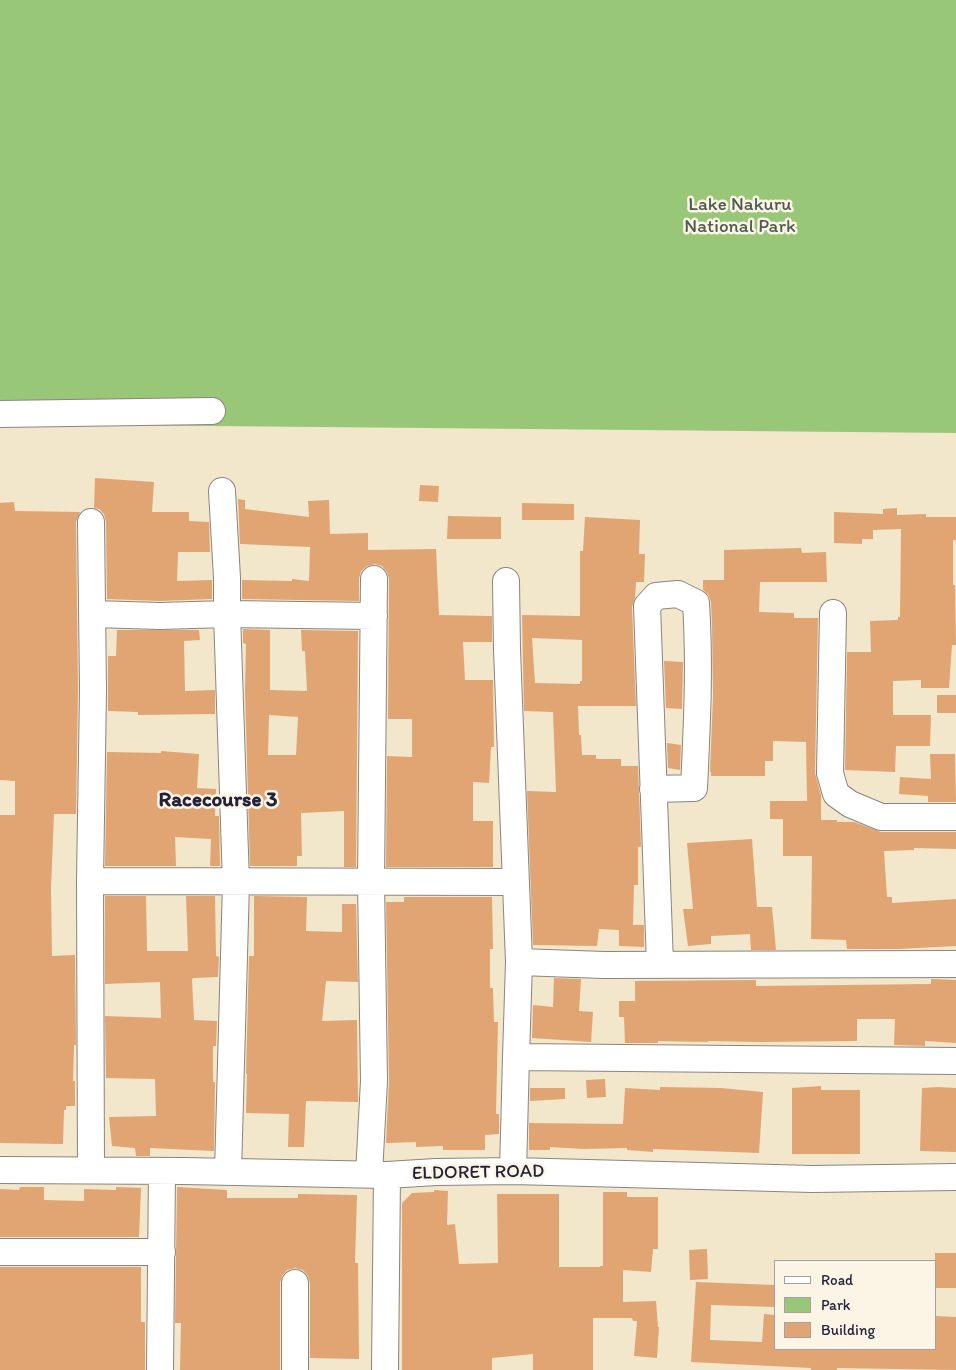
<!DOCTYPE html>
<html>
<head>
<meta charset="utf-8">
<style>
	body { margin:0 }
	#map { position:relative; width:956px; height:1370px; overflow:hidden; background:#f2e7ca; font-family:Itim,sans-serif }
	canvas { display:block }
	.legend { position:absolute; left:774px; top:1260px; width:162px; height:90px; box-sizing:border-box; background:#fcf5e5; border:1px solid #a5a1a1; margin:0; padding:6px 9px; list-style:none; font-size:15px; color:#22223b }
	.legend li { display:flex; align-items:center; gap:10px; height:25px }
	.legend b { width:25px; border:1px solid #a5a1a1 }
</style>
</head>
<body>
<div id="map">
<canvas width="956" height="1370"></canvas>
<ul class="legend">
<li><b style="height:6px;background:#fff"></b>Road</li>
<li><b style="height:14px;background:#97c777"></b>Park</li>
<li><b style="height:14px;background:#e0a573"></b>Building</li>
</ul>
</div>
<script>
const c = document.querySelector('canvas').getContext('2d');
c.lineJoin = 'round';
function fill(path, color) {
  c.fillStyle = color;
  c.fill(path, 'evenodd');
}
function trace(path, color, width, dash) {
  c.strokeStyle = color;
  c.lineWidth = width;
  c.lineCap = dash ? 'butt' : 'round';
  c.setLineDash(dash || []);
  c.stroke(path);
}
function write(font, color, halo, rows, align = 'center') {
  c.font = font + ' Itim,sans-serif';
  c.lineWidth = 5;
  c.setLineDash([]);
  c.textBaseline = 'middle';
  c.strokeStyle = halo;
  c.fillStyle = color;
  for (const [text, x, y, turn = 0] of rows) {
    c.save();
    c.translate(x, y);
    c.rotate((+turn || 0) * Math.PI / 180);
    c.textAlign = isNaN(turn) ? turn : align;
    if (halo) c.strokeText(text, 0, 0);
    c.fillText(text, 0, 0);
    c.restore();
  }
}
const green = new Path2D(`
	M 0,0 L 956,0 L 956,433 L 0,424 Z`);
const building = new Path2D(`
	M 95,478 L 154,482 L 152,512 L 189,512 L 189,521 L 209,522 L 210,552 L 178,552 L 177,581 L 212,580 L 212,599 L 160,601 L 107,599 L 106,522 L 104,514 L 99,509 L 94,508 Z
	M 420,485 L 439,486 L 438,502 L 419,501 Z
	M 238,499 L 245,500 L 245,509 L 309,517 L 308,501 L 329,500 L 330,534 L 368,533 L 368,550 L 436,549 L 439,615 L 492,616 L 492,642 L 463,642 L 465,680 L 493,680 L 494,747 L 491,747 L 489,783 L 473,782 L 473,821 L 493,821 L 493,867 L 386,867 L 387,756 L 412,757 L 412,719 L 388,719 L 389,579 L 387,572 L 382,566 L 375,564 L 367,566 L 361,571 L 359,579 L 359,601 L 242,599 L 242,580 L 292,581 L 292,579 L 309,581 L 310,547 L 240,544 Z
	M 14,502 L 15,511 L 80,512 L 76,522 L 78,690 L 76,814 L 54,814 L 51,888 L 52,956 L 75,955 L 76,1045 L 74,1045 L 73,1081 L 75,1081 L 75,1106 L 66,1106 L 66,1110 L 64,1110 L 63,1144 L 0,1143 L 0,815 L 15,815 L 15,781 L 0,780 L 0,503 Z
	M 522,503 L 574,504 L 574,520 L 522,520 Z
	M 897,508 L 897,515 L 926,514 L 926,517 L 956,517 L 956,540 L 953,540 L 953,585 L 955,585 L 956,645 L 952,645 L 949,688 L 921,688 L 921,680 L 893,681 L 893,715 L 931,715 L 930,746 L 896,746 L 895,772 L 845,770 L 847,652 L 871,652 L 870,621 L 898,620 L 898,617 L 900,617 L 901,529 L 873,530 L 873,539 L 862,539 L 862,544 L 834,543 L 834,512 L 883,514 L 883,509 Z
	M 448,516 L 501,517 L 501,539 L 447,539 Z
	M 585,517 L 640,520 L 639,554 L 645,554 L 644,582 L 636,582 L 635,598 L 632,607 L 636,706 L 578,706 L 579,735 L 581,735 L 582,755 L 596,755 L 596,759 L 621,759 L 621,766 L 638,766 L 641,847 L 638,847 L 638,885 L 634,885 L 633,925 L 644,925 L 644,947 L 619,946 L 619,930 L 599,929 L 597,946 L 533,945 L 527,791 L 556,792 L 553,712 L 524,711 L 522,615 L 580,616 L 580,551 L 583,551 ZM 532,638 L 582,640 L 582,681 L 580,681 L 580,684 L 535,683 Z
	M 801,548 L 802,553 L 826,552 L 827,582 L 760,582 L 759,612 L 794,613 L 794,618 L 818,618 L 815,773 L 821,795 L 821,820 L 837,820 L 837,822 L 854,822 L 881,832 L 956,832 L 956,849 L 914,848 L 914,850 L 884,851 L 887,897 L 892,897 L 892,903 L 956,899 L 956,946 L 898,949 L 847,949 L 846,940 L 811,939 L 812,856 L 783,856 L 783,819 L 770,819 L 770,801 L 807,801 L 806,742 L 773,741 L 773,761 L 765,761 L 765,776 L 711,776 L 711,772 L 710,772 L 713,696 L 712,625 L 711,602 L 708,594 L 703,590 L 703,580 L 724,580 L 724,550 Z
	M 243,629 L 270,630 L 270,690 L 307,691 L 305,651 L 302,651 L 301,630 L 358,631 L 356,867 L 344,867 L 344,811 L 301,813 L 302,856 L 297,856 L 297,866 L 250,866 L 245,692 L 246,644 L 243,643 ZM 269,715 L 298,717 L 296,755 L 268,755 Z
	M 117,630 L 199,630 L 200,640 L 184,641 L 185,691 L 215,690 L 215,714 L 138,715 L 138,712 L 108,711 L 108,656 L 116,656 Z
	M 664,661 L 683,662 L 682,709 L 666,708 Z
	M 937,695 L 956,695 L 956,713 L 937,713 Z
	M 667,743 L 681,745 L 680,770 L 668,768 Z
	M 161,751 L 199,754 L 197,788 L 216,789 L 215,816 L 219,816 L 220,866 L 210,866 L 211,839 L 175,837 L 176,866 L 105,866 L 107,752 L 161,753 Z
	M 930,754 L 955,754 L 956,802 L 928,802 L 928,796 L 899,794 L 900,777 L 931,779 Z
	M 752,839 L 757,907 L 772,907 L 776,950 L 751,950 L 750,934 L 711,936 L 711,944 L 688,946 L 683,909 L 693,909 L 687,843 Z
	M 105,896 L 146,896 L 147,951 L 188,951 L 186,896 L 215,896 L 216,956 L 219,957 L 218,977 L 193,978 L 192,980 L 194,1020 L 217,1021 L 216,1046 L 213,1046 L 213,1082 L 215,1082 L 214,1151 L 150,1148 L 150,1156 L 136,1156 L 135,1148 L 112,1146 L 109,1117 L 156,1116 L 155,1079 L 106,1078 L 105,1016 L 161,1018 L 160,982 L 105,984 Z
	M 254,896 L 307,897 L 306,931 L 342,932 L 342,904 L 356,904 L 358,982 L 326,981 L 322,1021 L 357,1020 L 358,1102 L 306,1101 L 304,1147 L 288,1147 L 289,1114 L 246,1113 L 247,1074 L 246,1074 L 249,956 L 254,956 Z
	M 404,897 L 492,897 L 493,949 L 490,949 L 490,988 L 493,988 L 494,1022 L 498,1022 L 496,1114 L 499,1114 L 499,1134 L 485,1135 L 485,1150 L 443,1150 L 443,1146 L 416,1147 L 416,1142 L 386,1143 L 389,1081 L 386,902 L 404,902 Z
	M 554,978 L 581,979 L 579,1011 L 593,1012 L 591,1042 L 532,1038 L 533,1005 L 553,1007 Z
	M 931,979 L 956,980 L 956,1043 L 925,1041 L 925,1046 L 894,1045 L 895,1019 L 857,1019 L 857,1041 L 760,1042 L 708,1041 L 708,1042 L 658,1041 L 658,1043 L 625,1043 L 624,1017 L 619,1017 L 619,1001 L 635,1001 L 635,981 L 756,980 L 756,986 L 931,984 Z
	M 605,1079 L 606,1097 L 587,1098 L 586,1080 Z
	M 821,1086 L 821,1090 L 860,1090 L 860,1154 L 792,1154 L 792,1088 Z
	M 660,1087 L 721,1088 L 763,1092 L 759,1153 L 653,1149 L 653,1152 L 627,1150 L 627,1148 L 584,1149 L 550,1147 L 550,1150 L 529,1150 L 529,1123 L 623,1124 L 625,1088 L 660,1090 Z
	M 938,1087 L 956,1088 L 956,1152 L 920,1151 L 922,1088 Z
	M 530,1088 L 565,1088 L 565,1099 L 530,1101 Z
	M 20,1187 L 44,1187 L 44,1200 L 84,1201 L 84,1189 L 116,1190 L 116,1187 L 141,1188 L 139,1237 L 0,1237 L 0,1189 L 19,1190 Z
	M 177,1187 L 227,1190 L 227,1198 L 298,1198 L 298,1194 L 357,1195 L 355,1263 L 358,1263 L 359,1359 L 310,1358 L 310,1283 L 308,1276 L 303,1270 L 295,1268 L 287,1270 L 282,1276 L 280,1283 L 280,1370 L 180,1370 L 181,1323 L 175,1323 Z
	M 434,1190 L 448,1191 L 447,1225 L 455,1224 L 459,1264 L 498,1263 L 497,1194 L 559,1194 L 559,1267 L 600,1267 L 600,1266 L 603,1266 L 603,1192 L 627,1192 L 627,1197 L 658,1197 L 658,1249 L 653,1249 L 651,1272 L 623,1270 L 623,1302 L 656,1301 L 658,1327 L 659,1327 L 657,1358 L 634,1356 L 637,1321 L 633,1321 L 632,1318 L 593,1318 L 593,1370 L 533,1370 L 533,1354 L 492,1358 L 492,1370 L 402,1370 L 402,1203 L 412,1193 L 434,1192 Z
	M 707,1249 L 708,1279 L 690,1280 L 689,1250 Z
	M 935,1253 L 956,1253 L 956,1288 L 935,1288 Z
	M 0,1267 L 141,1267 L 141,1322 L 145,1322 L 145,1370 L 0,1370 Z
	M 696,1282 L 775,1285 L 775,1307 L 711,1305 L 710,1340 L 762,1342 L 764,1314 L 775,1315 L 775,1349 L 935,1349 L 935,1316 L 956,1317 L 956,1370 L 837,1368 L 837,1370 L 811,1370 L 811,1368 L 691,1362 Z`);
const minor = new Path2D(`
	M 0,414 L 212,411
	M 222,491 L 227,578 L 227,614 L 236,883 L 228,1172
	M 91,522 L 93,690 L 90,881 L 91,1170
	M 506,581 L 507,650 L 519,962 L 516,1057
	M 833,613 L 830,773 L 836,794 L 850,804 L 881,817 L 956,817
	M 93,614 L 160,616 L 227,614 L 374,616
	M 653,789 L 694,788 C 697,726 700,665 696,603 L 678,594 L 656,596 L 647,606 L 660,964
	M 90,881 L 516,882
	M 519,962 L 604,965 L 956,964
	M 0,1170 L 184,1171 L 387,1175 L 436,1172 L 513,1171 L 812,1179 L 956,1177
	M 513,1171 L 516,1057 L 956,1061
	M 369,1174 L 374,1081 L 371,881 L 374,579
	M 0,1252 L 162,1252
	M 295,1283 L 295,1370
	M 160,1370 L 162,1171
	M 385,1370 L 387,1175`);
const parkNames = [
	["Lake Nakuru",740,205],
	["National Park",740,227]
];
const streetNames = [
	["ELDORET ROAD",478,1173,-1]
];
const quarterNames = [
	["Racecourse 3",218,801]
];
fill(green, '#97c777');
fill(building, '#e0a573');
trace(minor, '#8a8482', 28);
trace(minor, '#fff', 26);
write('19px', '#4b5c50', '#fcf5e5', parkNames);
write('19px', '#22223b', '#fcf5e5', streetNames);
write('bold 21px', '#22223b', '#fcf5e5', quarterNames);
</script>
</body>
</html>
